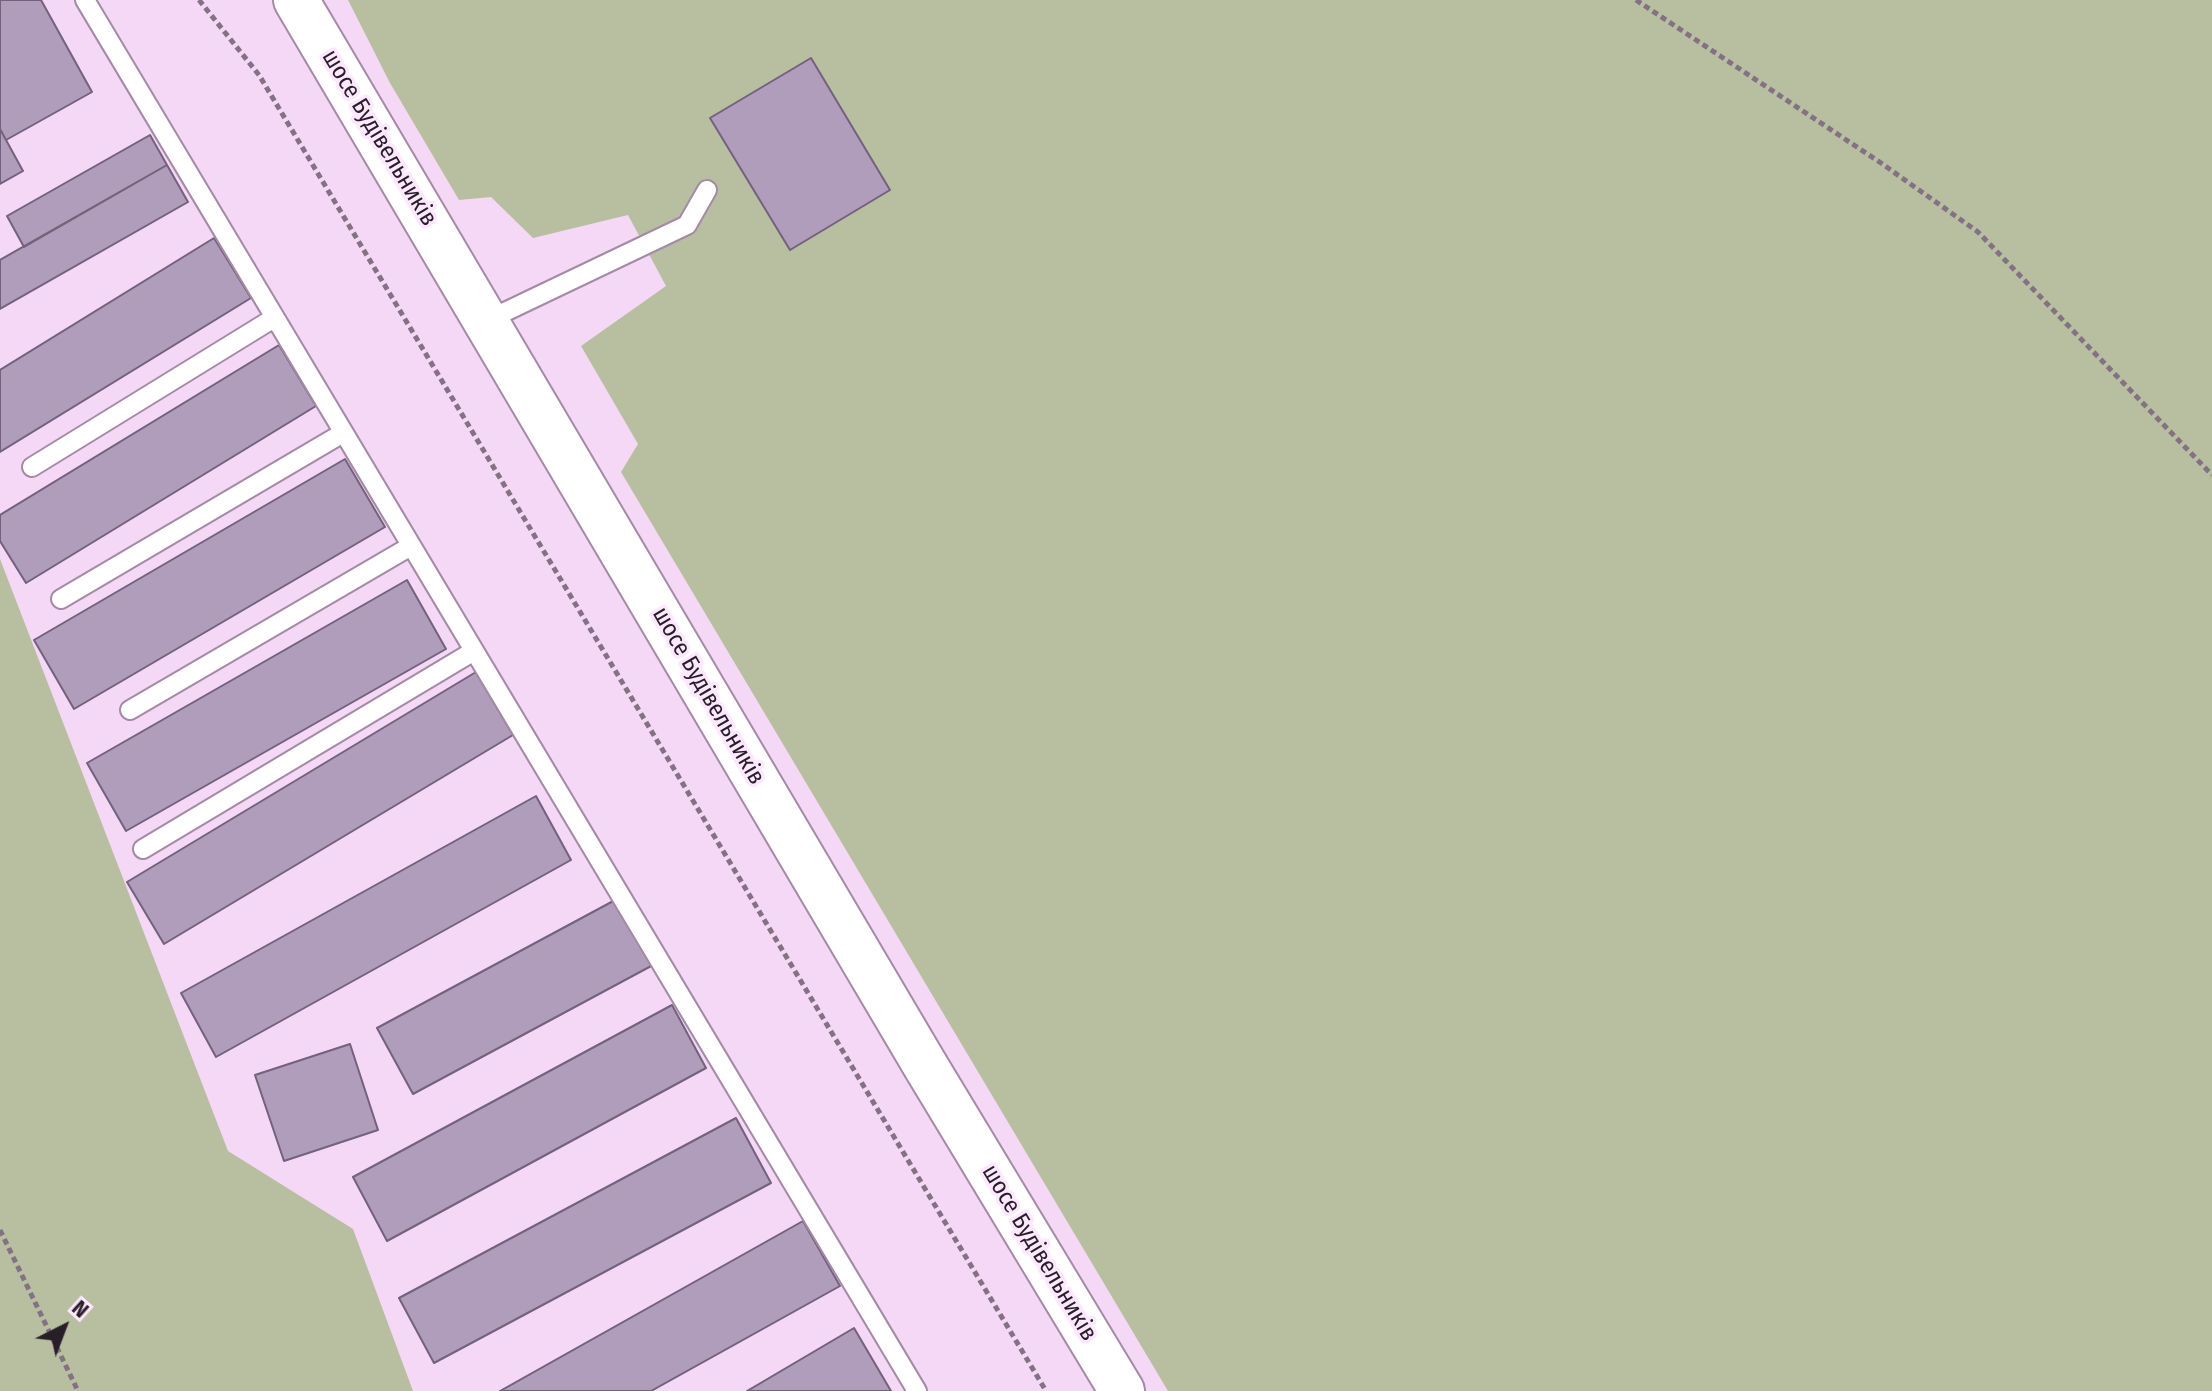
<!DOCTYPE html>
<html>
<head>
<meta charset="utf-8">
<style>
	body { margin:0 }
	#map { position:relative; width:2212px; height:1391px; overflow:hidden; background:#f4d8f5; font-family:"Fira Sans Condensed",sans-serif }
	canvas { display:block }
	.north { position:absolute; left:24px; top:1287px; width:80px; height:80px; -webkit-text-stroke:6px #fee8ff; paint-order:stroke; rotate:42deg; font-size:22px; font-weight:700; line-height:32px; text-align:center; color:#281e28 }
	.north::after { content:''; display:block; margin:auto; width:28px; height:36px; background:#281e28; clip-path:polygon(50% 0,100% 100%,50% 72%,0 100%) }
</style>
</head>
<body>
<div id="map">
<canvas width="2212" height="1391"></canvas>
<div class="north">N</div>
</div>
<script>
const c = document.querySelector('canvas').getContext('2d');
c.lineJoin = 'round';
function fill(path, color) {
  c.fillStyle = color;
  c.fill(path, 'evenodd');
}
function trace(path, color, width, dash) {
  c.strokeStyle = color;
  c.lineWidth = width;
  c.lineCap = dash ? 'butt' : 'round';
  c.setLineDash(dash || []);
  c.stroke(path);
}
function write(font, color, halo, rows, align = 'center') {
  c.font = font + ' "Fira Sans Condensed",sans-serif';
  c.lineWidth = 7;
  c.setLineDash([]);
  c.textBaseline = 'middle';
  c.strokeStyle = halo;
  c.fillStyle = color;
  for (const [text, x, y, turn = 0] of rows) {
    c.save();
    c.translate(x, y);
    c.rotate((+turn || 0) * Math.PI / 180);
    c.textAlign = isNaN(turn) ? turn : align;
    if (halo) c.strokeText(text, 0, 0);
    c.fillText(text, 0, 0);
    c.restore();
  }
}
const green = new Path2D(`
	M 348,0 L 2212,0 L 2212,1391 L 1168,1391 L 621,472 L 638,444 L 581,346 L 666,286 L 628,215 L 533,238 L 491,197 L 459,200 L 390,83 Z
	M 0,559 L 228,1151 L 353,1229 L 413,1391 L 0,1391 Z`);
const building = new Path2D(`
	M 0,0 L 41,0 L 92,92 L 6,140 L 0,129 Z
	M 811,58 L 890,190 L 790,250 L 710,118 Z
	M 0,129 L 23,171 L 0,184 Z
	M 150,135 L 167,165 L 24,247 L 7,216 Z
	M 167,165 L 188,202 L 0,309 L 0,260 Z
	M 214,238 L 251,298 L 0,452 L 0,370 Z
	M 279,345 L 316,406 L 26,583 L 0,541 L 0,515 Z
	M 345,459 L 385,527 L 74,709 L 34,640 Z
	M 407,580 L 446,649 L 126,831 L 87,763 Z
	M 476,672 L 513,735 L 164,944 L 127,882 Z
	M 536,796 L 571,860 L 216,1057 L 181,993 Z
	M 617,899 L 653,965 L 413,1094 L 377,1028 Z
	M 672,1005 L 706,1068 L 387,1241 L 353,1177 Z
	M 350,1044 L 378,1130 L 284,1161 L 255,1075 Z
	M 736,1118 L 771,1183 L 434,1363 L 399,1298 Z
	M 803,1221 L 840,1286 L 651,1391 L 500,1391 Z
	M 854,1328 L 891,1391 L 747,1391 Z`);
const path = new Path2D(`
	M 199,0 L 259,75 L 1046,1391
	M 1636,0 L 1881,163 L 1978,232 L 2212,475
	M 0,1230 L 78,1391`);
const lane = new Path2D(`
	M 85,0 L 917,1391
	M 488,320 L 687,225 L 707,190
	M 32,467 L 274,318
	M 61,599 L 343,433
	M 130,710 L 411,546
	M 143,849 L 474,651`);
const secondary = new Path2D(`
	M 296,0 L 925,1065 L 1122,1391`);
const streetNames = [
	["шосе Будівельників",379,138,59],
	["шосе Будівельників",708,696,60],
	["шосе Будівельників",1039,1253,59]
];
fill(green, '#b8bfa0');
fill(building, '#b09cbb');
trace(building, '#73617d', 2);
trace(lane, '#a48aa5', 22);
trace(secondary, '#a48aa5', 48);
trace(path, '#847284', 5, [6, 4]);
trace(lane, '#fff', 18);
trace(secondary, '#fff', 44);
write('24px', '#281e28', '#fee8ff', streetNames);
</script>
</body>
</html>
